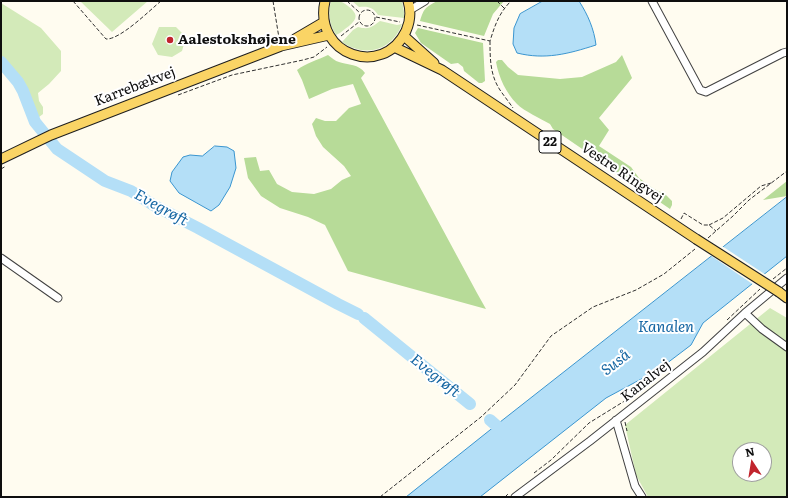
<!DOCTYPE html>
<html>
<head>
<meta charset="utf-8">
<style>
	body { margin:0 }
	#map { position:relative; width:788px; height:498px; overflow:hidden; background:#fffcf0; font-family:Literata,serif }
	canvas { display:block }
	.frame { position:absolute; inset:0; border:2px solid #0e0e0e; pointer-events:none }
	.north { position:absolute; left:732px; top:442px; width:40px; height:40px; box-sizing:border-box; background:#fff; border:1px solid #9f9f9f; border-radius:50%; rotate:348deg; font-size:11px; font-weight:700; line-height:16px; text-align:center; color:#0e0e0e }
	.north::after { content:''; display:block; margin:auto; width:14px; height:18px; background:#c1242d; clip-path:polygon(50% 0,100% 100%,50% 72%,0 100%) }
</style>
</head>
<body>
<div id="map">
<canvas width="788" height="498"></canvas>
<div class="frame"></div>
<div class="north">N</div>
</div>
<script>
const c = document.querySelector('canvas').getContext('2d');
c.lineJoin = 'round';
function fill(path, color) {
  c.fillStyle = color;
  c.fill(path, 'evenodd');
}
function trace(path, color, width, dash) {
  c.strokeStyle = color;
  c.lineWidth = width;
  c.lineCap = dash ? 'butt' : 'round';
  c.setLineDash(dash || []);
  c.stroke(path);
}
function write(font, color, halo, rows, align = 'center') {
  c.font = font + ' Literata,serif';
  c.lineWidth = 4;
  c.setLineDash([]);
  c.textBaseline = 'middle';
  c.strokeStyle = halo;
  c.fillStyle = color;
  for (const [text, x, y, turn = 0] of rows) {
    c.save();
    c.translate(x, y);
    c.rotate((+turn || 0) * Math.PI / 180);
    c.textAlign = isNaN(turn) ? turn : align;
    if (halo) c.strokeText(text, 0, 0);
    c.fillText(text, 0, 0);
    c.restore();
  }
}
const green = new Path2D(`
	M 80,1 L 148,1 L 112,32 Z
	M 331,1 C 341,1 341,1 348,6 C 358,14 358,18 349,26 C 344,29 341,33 336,35 C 329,24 328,13 331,1 Z
	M 352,1 L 402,1 L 404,12 L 404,18 L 378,15 C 373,7 368,6 359,7 Z
	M 1,3 L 41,28 L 61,51 L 61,71 L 49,84 L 38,93 L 39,101 L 43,107 L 43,114 L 39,117 L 36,114 L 26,91 L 20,79 L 1,55 Z
	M 380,21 L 397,25 L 402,24 C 392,51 365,58 342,42 L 353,30 L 358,27 C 369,30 372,27 380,21 Z
	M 159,27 L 176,27 L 186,37 L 182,51 L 172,57 L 158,55 L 152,44 Z
	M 770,308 L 787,318 L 787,497 L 648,497 L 636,475 L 625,425 ZM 740,450 L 764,450 L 764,474 L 740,474 Z`);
const forest = new Path2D(`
	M 437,1 L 504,1 L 493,14 L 484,36 L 420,21 C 424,8 425,8 437,1 Z
	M 418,28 L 483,43 L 485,81 L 482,83 L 479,83 L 464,71 L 463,67 L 458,63 L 451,64 L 421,43 L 415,33 Z
	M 328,55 C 332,58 335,61 339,62 C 348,65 359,64 365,73 L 361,78 L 477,293 L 486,309 L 348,271 L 325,225 L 308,217 L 280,208 L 261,196 L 248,178 L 244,158 L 256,157 L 260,171 L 269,170 L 277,184 L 292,192 L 314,194 L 331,189 L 342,180 L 351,176 L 344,166 L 323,147 L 316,136 L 312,124 L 316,118 L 325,121 L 336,121 L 349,108 L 361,104 L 353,84 L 332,89 L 309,99 L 302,80 L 297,70 C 306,63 318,60 328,55 Z
	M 622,55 L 632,78 L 599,118 L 609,130 L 599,146 L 631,167 L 639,178 L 654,189 L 665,194 L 672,201 L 672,205 L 670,209 L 553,129 L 550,124 C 541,119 524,111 517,104 C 506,93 499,78 496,62 L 498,60 L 502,60 L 508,67 L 518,75 L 560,79 L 582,77 L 616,62 Z
	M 787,181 L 787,196 L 763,200 Z`);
const water = new Path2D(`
	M 543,1 L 579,1 C 588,15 594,29 596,45 C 568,54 545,60 517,53 L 513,44 L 514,28 L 520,14 Z
	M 215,146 L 227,147 L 234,151 L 236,168 L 230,187 L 219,205 L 211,211 L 179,193 L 170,181 L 172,172 L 183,157 L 190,155 L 202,156 Z
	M 787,197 L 787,256 L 703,323 L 691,345 L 658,370 L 606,398 L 480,497 L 406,497 L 495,426 Z`);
const pier = new Path2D(`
	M 722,246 L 766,275 L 754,285 L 710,255 Z`);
const river = new Path2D(`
	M 1,62 L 18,82 L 23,91 L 35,122 L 57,149 L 105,181 L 131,191 L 155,206 L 198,228 L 338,304 L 358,314
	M 364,318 L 470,404
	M 490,420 L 507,435`);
const path = new Path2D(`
	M 73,1 L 106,39 C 120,40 150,10 161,1
	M 273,1 L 279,38
	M 347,1 L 360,13
	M 497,1 L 504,8
	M359 18a8 8 0 1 1 16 0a8 8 0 1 1-16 0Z
	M 376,17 L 400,22
	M 417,25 L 490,41 C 495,25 499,13 511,1
	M 341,36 L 359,22
	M 490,41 C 490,58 490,75 500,90 C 504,96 509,102 513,108
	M 178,95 L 232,75 L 303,60 L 314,57 L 327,47
	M 1,169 L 6,166
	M 681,219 L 684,213 L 703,225 L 709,225 L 716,231
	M 709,225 L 723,218 L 761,186 L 771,183
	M 708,238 L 733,216 L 749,200 L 787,171
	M 773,279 L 787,268
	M 727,320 L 760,289
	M 625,422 L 627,431
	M 534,473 L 551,460 L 589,423 L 644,389
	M 380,497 L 481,417 L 515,385 L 551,336 L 593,307 L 636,290 L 664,274 L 695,249
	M 505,497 L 508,494`);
const minor = new Path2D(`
	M 652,1 L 700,90 L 706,92 L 783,53 L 787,52
	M 410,10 L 425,1
	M 1,258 L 58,298
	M 745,313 L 762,329 L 787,347
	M 616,420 L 635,486 L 642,497
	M 515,497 L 590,441 L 703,352 L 745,313 L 787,278`);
const major = new Path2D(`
	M 325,1 C 313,55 383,79 406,31 C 410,22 411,11 408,1
	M 404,36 L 434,63
	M 295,39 L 324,22
	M 394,47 L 442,70 L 696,239
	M 1,159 L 51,135 L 281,46 L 329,35
	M 779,292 L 787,298`);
const majorBridge = new Path2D(`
	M 696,239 L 779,292`);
const markers = [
	[170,40,4,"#c1242d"]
];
const shields = [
	[550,142,22]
];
const shieldNames = [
	["22",550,142]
];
const poiNames = [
	["Aalestokshøjene",178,40]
];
const streetNames = [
	["Karrebækvej",135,87,-21],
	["Vestre Ringvej",622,173,34],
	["Kanalvej",646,381,-38]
];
const waterNames = [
	["Evegrøft",161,208,29],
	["Kanalen",666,328],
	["Suså",616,363,-38],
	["Evegrøft",435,376,39]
];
fill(green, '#d3eab9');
fill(forest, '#b7db98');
fill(water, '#b4dff7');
trace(water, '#3a95cf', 1);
fill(pier, '#fffcf0');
trace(river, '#b4dff7', 12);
trace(minor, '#414141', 9);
trace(major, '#1f1f1f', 11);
trace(path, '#303030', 1, [4, 2]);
trace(minor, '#fff', 7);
trace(major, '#fad465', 9);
trace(majorBridge, '#1f1f1f', 11, []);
trace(majorBridge, '#fad465', 9);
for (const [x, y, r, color] of markers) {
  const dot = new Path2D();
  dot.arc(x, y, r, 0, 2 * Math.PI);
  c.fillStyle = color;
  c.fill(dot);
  trace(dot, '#fff', 1.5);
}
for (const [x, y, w] of shields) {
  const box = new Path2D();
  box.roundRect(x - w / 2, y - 11, w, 22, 3);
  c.fillStyle = '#fff';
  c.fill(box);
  trace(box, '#0e0e0e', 1);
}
write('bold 13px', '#0e0e0e', null, shieldNames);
write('bold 14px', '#0e0e0e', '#fff', poiNames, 'left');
write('14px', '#0e0e0e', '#fff', streetNames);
write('italic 15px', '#1566a3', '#fff', waterNames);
</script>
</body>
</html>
